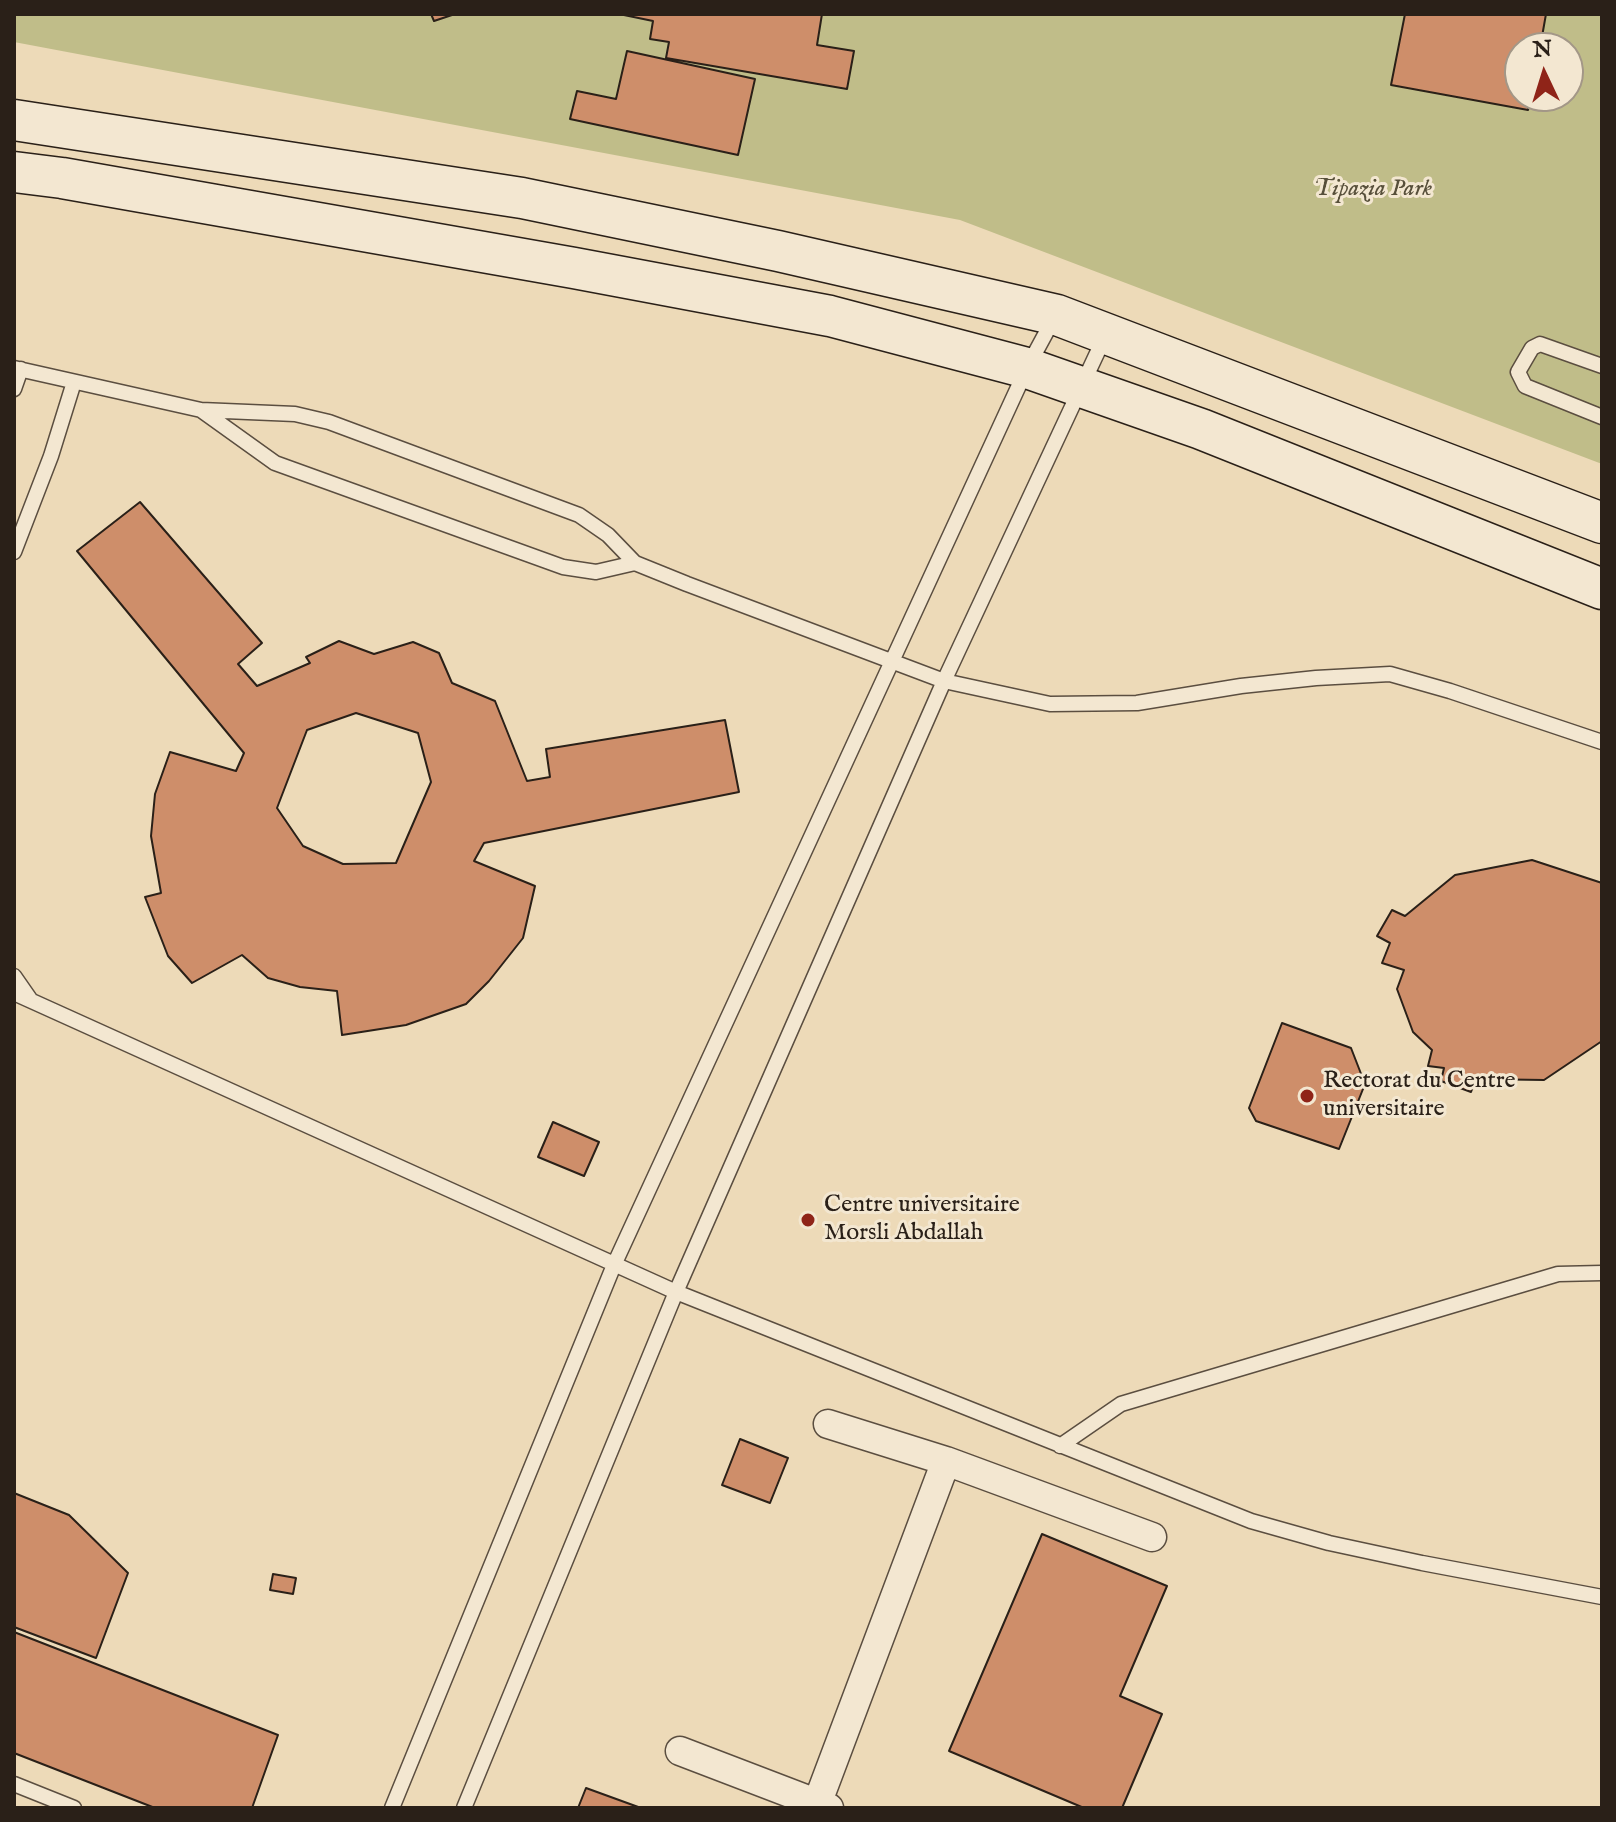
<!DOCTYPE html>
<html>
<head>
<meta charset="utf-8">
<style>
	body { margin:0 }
	#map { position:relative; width:1616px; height:1822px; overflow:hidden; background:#eddab8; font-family:"IM FELL English",serif }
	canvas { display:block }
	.frame { position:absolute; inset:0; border:16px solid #2a2018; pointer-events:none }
	.north { position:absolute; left:1504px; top:32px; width:80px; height:80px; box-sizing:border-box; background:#f3e7d1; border:2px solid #a39787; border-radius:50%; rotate:356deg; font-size:22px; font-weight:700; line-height:32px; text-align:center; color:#2a2018 }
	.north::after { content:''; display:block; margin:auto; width:28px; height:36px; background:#8f2418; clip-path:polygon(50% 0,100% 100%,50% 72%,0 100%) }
</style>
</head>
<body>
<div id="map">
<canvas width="1616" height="1822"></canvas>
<div class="frame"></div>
<div class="north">N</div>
</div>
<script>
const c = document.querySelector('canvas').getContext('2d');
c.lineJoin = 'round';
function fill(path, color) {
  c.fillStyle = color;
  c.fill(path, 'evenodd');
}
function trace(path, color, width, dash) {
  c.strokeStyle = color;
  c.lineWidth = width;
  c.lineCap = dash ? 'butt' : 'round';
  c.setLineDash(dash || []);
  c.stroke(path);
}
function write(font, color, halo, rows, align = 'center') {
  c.font = font + ' "IM FELL English",serif';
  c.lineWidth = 6;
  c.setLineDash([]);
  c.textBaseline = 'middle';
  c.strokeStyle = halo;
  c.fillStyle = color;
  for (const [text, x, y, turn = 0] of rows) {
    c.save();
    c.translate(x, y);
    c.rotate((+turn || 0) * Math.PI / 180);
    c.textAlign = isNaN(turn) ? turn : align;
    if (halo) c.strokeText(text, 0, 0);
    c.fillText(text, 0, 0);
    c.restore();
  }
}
const green = new Path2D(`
	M 14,14 L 1602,14 L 1602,464 L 960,220 L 14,42 ZM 1520,48 L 1568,48 L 1568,96 L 1520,96 Z`);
const building = new Path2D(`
	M 431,14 L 455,14 L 434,21 Z
	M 619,14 L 822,14 L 817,45 L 854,51 L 847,89 L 666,58 L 669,42 L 650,39 L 653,21 Z
	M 1405,14 L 1546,14 L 1540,48 L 1520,48 L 1520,96 L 1531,96 L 1528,110 L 1391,85 Z
	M 627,51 L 755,79 L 738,155 L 570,119 L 577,91 L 616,99 Z
	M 140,502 L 262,643 L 238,664 L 257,686 L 310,663 L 306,657 L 339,641 L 374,654 L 413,642 L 439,653 L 452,683 L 495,701 L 527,781 L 550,777 L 546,749 L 725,720 L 739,792 L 484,843 L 474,861 L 535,886 L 523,938 L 489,981 L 466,1004 L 406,1025 L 342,1035 L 337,991 L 300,987 L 268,978 L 242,955 L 192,983 L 168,956 L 145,897 L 161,893 L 151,836 L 155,794 L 170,752 L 236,771 L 244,753 L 77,551 ZM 356,713 L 418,733 L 431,782 L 396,863 L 343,864 L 303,846 L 277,808 L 307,730 Z
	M 1532,860 L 1602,883 L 1602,1041 L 1544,1080 L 1476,1079 L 1471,1092 L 1441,1081 L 1444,1068 L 1428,1066 L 1432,1050 L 1413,1032 L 1397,989 L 1404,970 L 1382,963 L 1390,943 L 1377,936 L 1392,910 L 1405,916 L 1455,875 Z
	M 1282,1023 L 1351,1048 L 1365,1084 L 1339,1149 L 1256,1121 L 1249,1108 Z
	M 553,1122 L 599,1142 L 584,1176 L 538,1157 Z
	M 740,1439 L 788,1458 L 770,1503 L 722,1485 Z
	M 14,1493 L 69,1515 L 128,1573 L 96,1658 L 14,1627 Z
	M 1042,1534 L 1167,1586 L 1120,1696 L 1162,1714 L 1122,1808 L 1084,1808 L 949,1751 Z
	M 273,1574 L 296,1578 L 293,1594 L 270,1590 Z
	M 14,1632 L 278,1735 L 252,1808 L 155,1808 L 14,1753 Z
	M 586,1788 L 641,1808 L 578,1808 Z`);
const lane = new Path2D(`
	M 1602,366 L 1540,344 L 1532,348 L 1518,372 L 1525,386 L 1602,417
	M 14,368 L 201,410 L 295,414 L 329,422 L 579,515 L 608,535 L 635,563 L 687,584 L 944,681 L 1050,704 L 1137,703 L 1241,686 L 1316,678 L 1390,674 L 1450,691 L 1602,742
	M 14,389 L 21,369
	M 201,410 L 275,463 L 563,567 L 596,572 L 635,563
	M 14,552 L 51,456 L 74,382
	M 14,976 L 30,999
	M 14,993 L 676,1292 L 1251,1521 L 1329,1543 L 1422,1563 L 1602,1597
	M 1060,1446 L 1121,1404 L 1558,1274 L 1602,1273
	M 14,1784 L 74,1808
	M 392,1808 L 614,1265 L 1027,368 L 1054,318
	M 464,1808 L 676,1292 L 944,681 L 1106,334`);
const street = new Path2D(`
	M 828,1424 L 946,1461 L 1152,1537
	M 680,1751 L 829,1808
	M 817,1804 L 946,1461`);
const secondary = new Path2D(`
	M 14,120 L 522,198 L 778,251 L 1057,315 L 1602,523
	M 14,172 L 62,178 L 574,268 L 830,316 L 1027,368 L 1201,429 L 1602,589`);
const markers = [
	[1307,1096,8,"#8f2418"],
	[808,1220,8,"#8f2418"]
];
const parkNames = [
	["Tipazia Park",1373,190]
];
const poiNames = [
	["Rectorat du Centre",1323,1082],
	["universitaire",1323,1110],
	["Centre universitaire",824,1206],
	["Morsli Abdallah",824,1234]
];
fill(green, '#c0bd89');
fill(building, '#ce8e6a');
trace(building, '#2a2018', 2);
trace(lane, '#5b4e40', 17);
trace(street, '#5b4e40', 31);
trace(secondary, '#2a2018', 43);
trace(lane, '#f3e7d1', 14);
trace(street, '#f3e7d1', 28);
trace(secondary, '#f3e7d1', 40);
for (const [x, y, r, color] of markers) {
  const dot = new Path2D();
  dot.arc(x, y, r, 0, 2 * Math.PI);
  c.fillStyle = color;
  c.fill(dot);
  trace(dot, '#f3e7d1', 3);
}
write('italic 24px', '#574f3a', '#f3e7d1', parkNames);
write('24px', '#2a2018', '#f3e7d1', poiNames, 'left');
</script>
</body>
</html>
